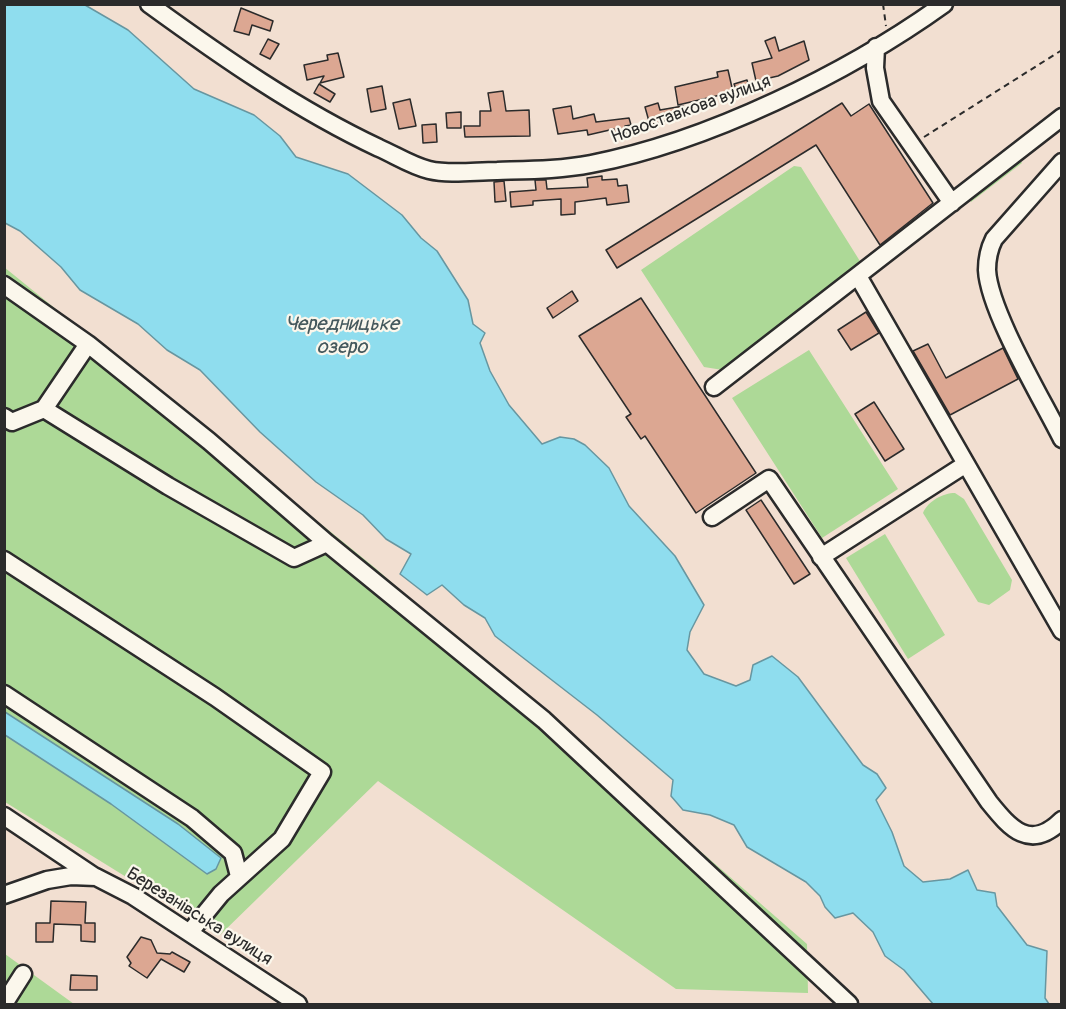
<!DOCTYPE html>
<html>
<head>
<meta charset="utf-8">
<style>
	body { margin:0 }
	#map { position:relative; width:1066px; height:1009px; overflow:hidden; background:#f2dfd1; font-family:Pangolin,sans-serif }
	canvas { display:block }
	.frame { position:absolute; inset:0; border:6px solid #2b2b2b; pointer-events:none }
</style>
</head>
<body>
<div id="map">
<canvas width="1066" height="1009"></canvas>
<div class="frame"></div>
</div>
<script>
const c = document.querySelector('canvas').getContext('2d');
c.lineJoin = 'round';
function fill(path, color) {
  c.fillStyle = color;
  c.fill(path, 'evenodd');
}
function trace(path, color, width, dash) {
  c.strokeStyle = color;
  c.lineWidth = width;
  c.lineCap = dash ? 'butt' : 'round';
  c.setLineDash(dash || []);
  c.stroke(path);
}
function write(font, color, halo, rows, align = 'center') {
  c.font = font + ' Pangolin,sans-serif';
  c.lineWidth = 4.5;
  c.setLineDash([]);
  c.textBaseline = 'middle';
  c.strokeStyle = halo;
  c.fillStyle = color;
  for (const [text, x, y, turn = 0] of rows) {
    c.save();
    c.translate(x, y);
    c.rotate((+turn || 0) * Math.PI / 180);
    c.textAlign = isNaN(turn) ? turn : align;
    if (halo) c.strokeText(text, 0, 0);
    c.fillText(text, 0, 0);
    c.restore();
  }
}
const green = new Path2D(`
	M 1019,158 L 1022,163 L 971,202 L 968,198 Z
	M 794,166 L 801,167 L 863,266 L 729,371 L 704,367 L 641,270 Z
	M 4,267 L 374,567 L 807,944 L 808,993 L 676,989 L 378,781 L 220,935 L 5,802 Z
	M 809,350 L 898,489 L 822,538 L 732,398 Z
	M 955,493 L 964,499 L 1012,580 L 1010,590 L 989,605 L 978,602 L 923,513 C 928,501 943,493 955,493 Z
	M 885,534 L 945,635 L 908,659 L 846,558 Z
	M 5,954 L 74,1004 L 5,1004 Z`);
const water = new Path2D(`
	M 85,5 L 128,30 L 194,89 L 254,115 L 280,136 L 296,157 L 348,174 L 402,215 L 421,238 L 437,251 L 468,300 L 473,324 L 485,333 L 480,343 L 490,371 L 509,405 L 542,444 L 560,437 L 574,439 L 585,445 L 609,468 L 629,506 L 675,556 L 704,605 L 690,632 L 687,650 L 704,674 L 736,686 L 750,680 L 753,665 L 772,656 L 798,677 L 863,765 L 877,774 L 886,788 L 876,800 L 892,832 L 904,866 L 923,882 L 950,879 L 968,870 L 977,890 L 995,893 L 997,906 L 1027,945 L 1047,951 L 1045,998 L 1049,1004 L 933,1004 L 904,970 L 885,956 L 873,932 L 853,913 L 835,918 L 825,907 L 820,896 L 806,882 L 747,847 L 734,825 L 710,815 L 683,810 L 671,796 L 673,780 L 597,715 L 495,636 L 485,618 L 464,605 L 442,585 L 427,595 L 400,574 L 411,554 L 386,539 L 363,515 L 316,482 L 260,432 L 200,370 L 167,350 L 138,324 L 80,290 L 61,267 L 20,231 L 5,223 L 5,5 Z
	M 5,712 L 178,824 L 221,858 L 216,869 L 207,874 L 111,804 L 5,735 Z`);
const building = new Path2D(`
	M 241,8 L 273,21 L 270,31 L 252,25 L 249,35 L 234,31 Z
	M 775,37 L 779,51 L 804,41 L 809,60 L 778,76 L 756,81 L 752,63 L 772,58 L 765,41 Z
	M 268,39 L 279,44 L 270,59 L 260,54 Z
	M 338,53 L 344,77 L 320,83 L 324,76 L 307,80 L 304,65 L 328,60 L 327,55 Z
	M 728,70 L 733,92 L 678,105 L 675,87 L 718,77 L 717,72 Z
	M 747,80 L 750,91 L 738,94 L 734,84 Z
	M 319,84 L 335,94 L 330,102 L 314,93 Z
	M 382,86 L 386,109 L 371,112 L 367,89 Z
	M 503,91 L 506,111 L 529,110 L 530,136 L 465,137 L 464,126 L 480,126 L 480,111 L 491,111 L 488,93 Z
	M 410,99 L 416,126 L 399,129 L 393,103 Z
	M 658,103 L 660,110 L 683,106 L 685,115 L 650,125 L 645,107 Z
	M 842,103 L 851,116 L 869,104 L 933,203 L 880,245 L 816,145 L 617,268 L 606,250 Z
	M 571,106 L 573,119 L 594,114 L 596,122 L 629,118 L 631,125 L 625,126 L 626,133 L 615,135 L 614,129 L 588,135 L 587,130 L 558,134 L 553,109 Z
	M 461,112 L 461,128 L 447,128 L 446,113 Z
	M 436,124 L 437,142 L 423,143 L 422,125 Z
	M 602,176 L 602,180 L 617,179 L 618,186 L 627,185 L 629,202 L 607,205 L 606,198 L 575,202 L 575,214 L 561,215 L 561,199 L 533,201 L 533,205 L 511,207 L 510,192 L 536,190 L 535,180 L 546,180 L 547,189 L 588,187 L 587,178 Z
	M 504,181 L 506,201 L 495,202 L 494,182 Z
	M 572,291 L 578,301 L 553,318 L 547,308 Z
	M 641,298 L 756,473 L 696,513 L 645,436 L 641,439 L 626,417 L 631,414 L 579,336 Z
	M 866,312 L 879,333 L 851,350 L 838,330 Z
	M 928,344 L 946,378 L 1003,348 L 1018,379 L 950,415 L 913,351 Z
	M 874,402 L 904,449 L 885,461 L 855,414 Z
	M 761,500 L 810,574 L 794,584 L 746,510 Z
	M 51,901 L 86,902 L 85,923 L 95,923 L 95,942 L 81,941 L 81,925 L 54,924 L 53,942 L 36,942 L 36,923 L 50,923 Z
	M 141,937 L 151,940 L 157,953 L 170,954 L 172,952 L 190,962 L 184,972 L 161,959 L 147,978 L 129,966 L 131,963 L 127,957 Z
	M 71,975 L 97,976 L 97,990 L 70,990 Z`);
const path = new Path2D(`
	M 883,4 L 886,26
	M 924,137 L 1062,50`);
const minor = new Path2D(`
	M 149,4 C 222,57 298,110 379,148 C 395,155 412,166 429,170 C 450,175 475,171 497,171 C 528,170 560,170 591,164 C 707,142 848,73 944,4
	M 876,47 L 875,68 L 881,101 L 952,203
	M 1062,162 L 994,239 C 989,249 987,258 987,270 C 989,311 1042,399 1062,439
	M 858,276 L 1062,631
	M 4,285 L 88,344 L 209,441 L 327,543 L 544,720 L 849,1004
	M 714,387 L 1062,117
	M 44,409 L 88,344
	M 4,417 L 12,422 L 44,409 L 168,486 L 294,558 L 327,543
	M 712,517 L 769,479 L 989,802 C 1010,828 1030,852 1062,820
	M 821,557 L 966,464
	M 4,560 L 215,697 L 322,772 L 282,839 L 221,894 L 190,932
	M 4,694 L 192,818 L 233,853 L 239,876
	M 4,816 L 95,877
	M 4,895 L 47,880 L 71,876 L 96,877 L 133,896 L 298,1004
	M 4,1004 L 23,974`);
const streetNames = [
	["Новоставкова вулиця",691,110,-20],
	["Березанівська вулиця",199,917,32]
];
const waterNames = [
	["Чередницьке",342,325],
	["озеро",342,348]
];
fill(green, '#add997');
fill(water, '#8fddee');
trace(water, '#6796a0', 1.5);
fill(building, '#dca792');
trace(building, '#2b2b2b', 1.5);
trace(minor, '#2b2b2b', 21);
trace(path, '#2b2b2b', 2, [6, 4.5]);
trace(minor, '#fbf7ec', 16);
write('18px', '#2b2b2b', '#fbf7ec', streetNames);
write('italic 20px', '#44585c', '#fbf7ec', waterNames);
</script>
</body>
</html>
